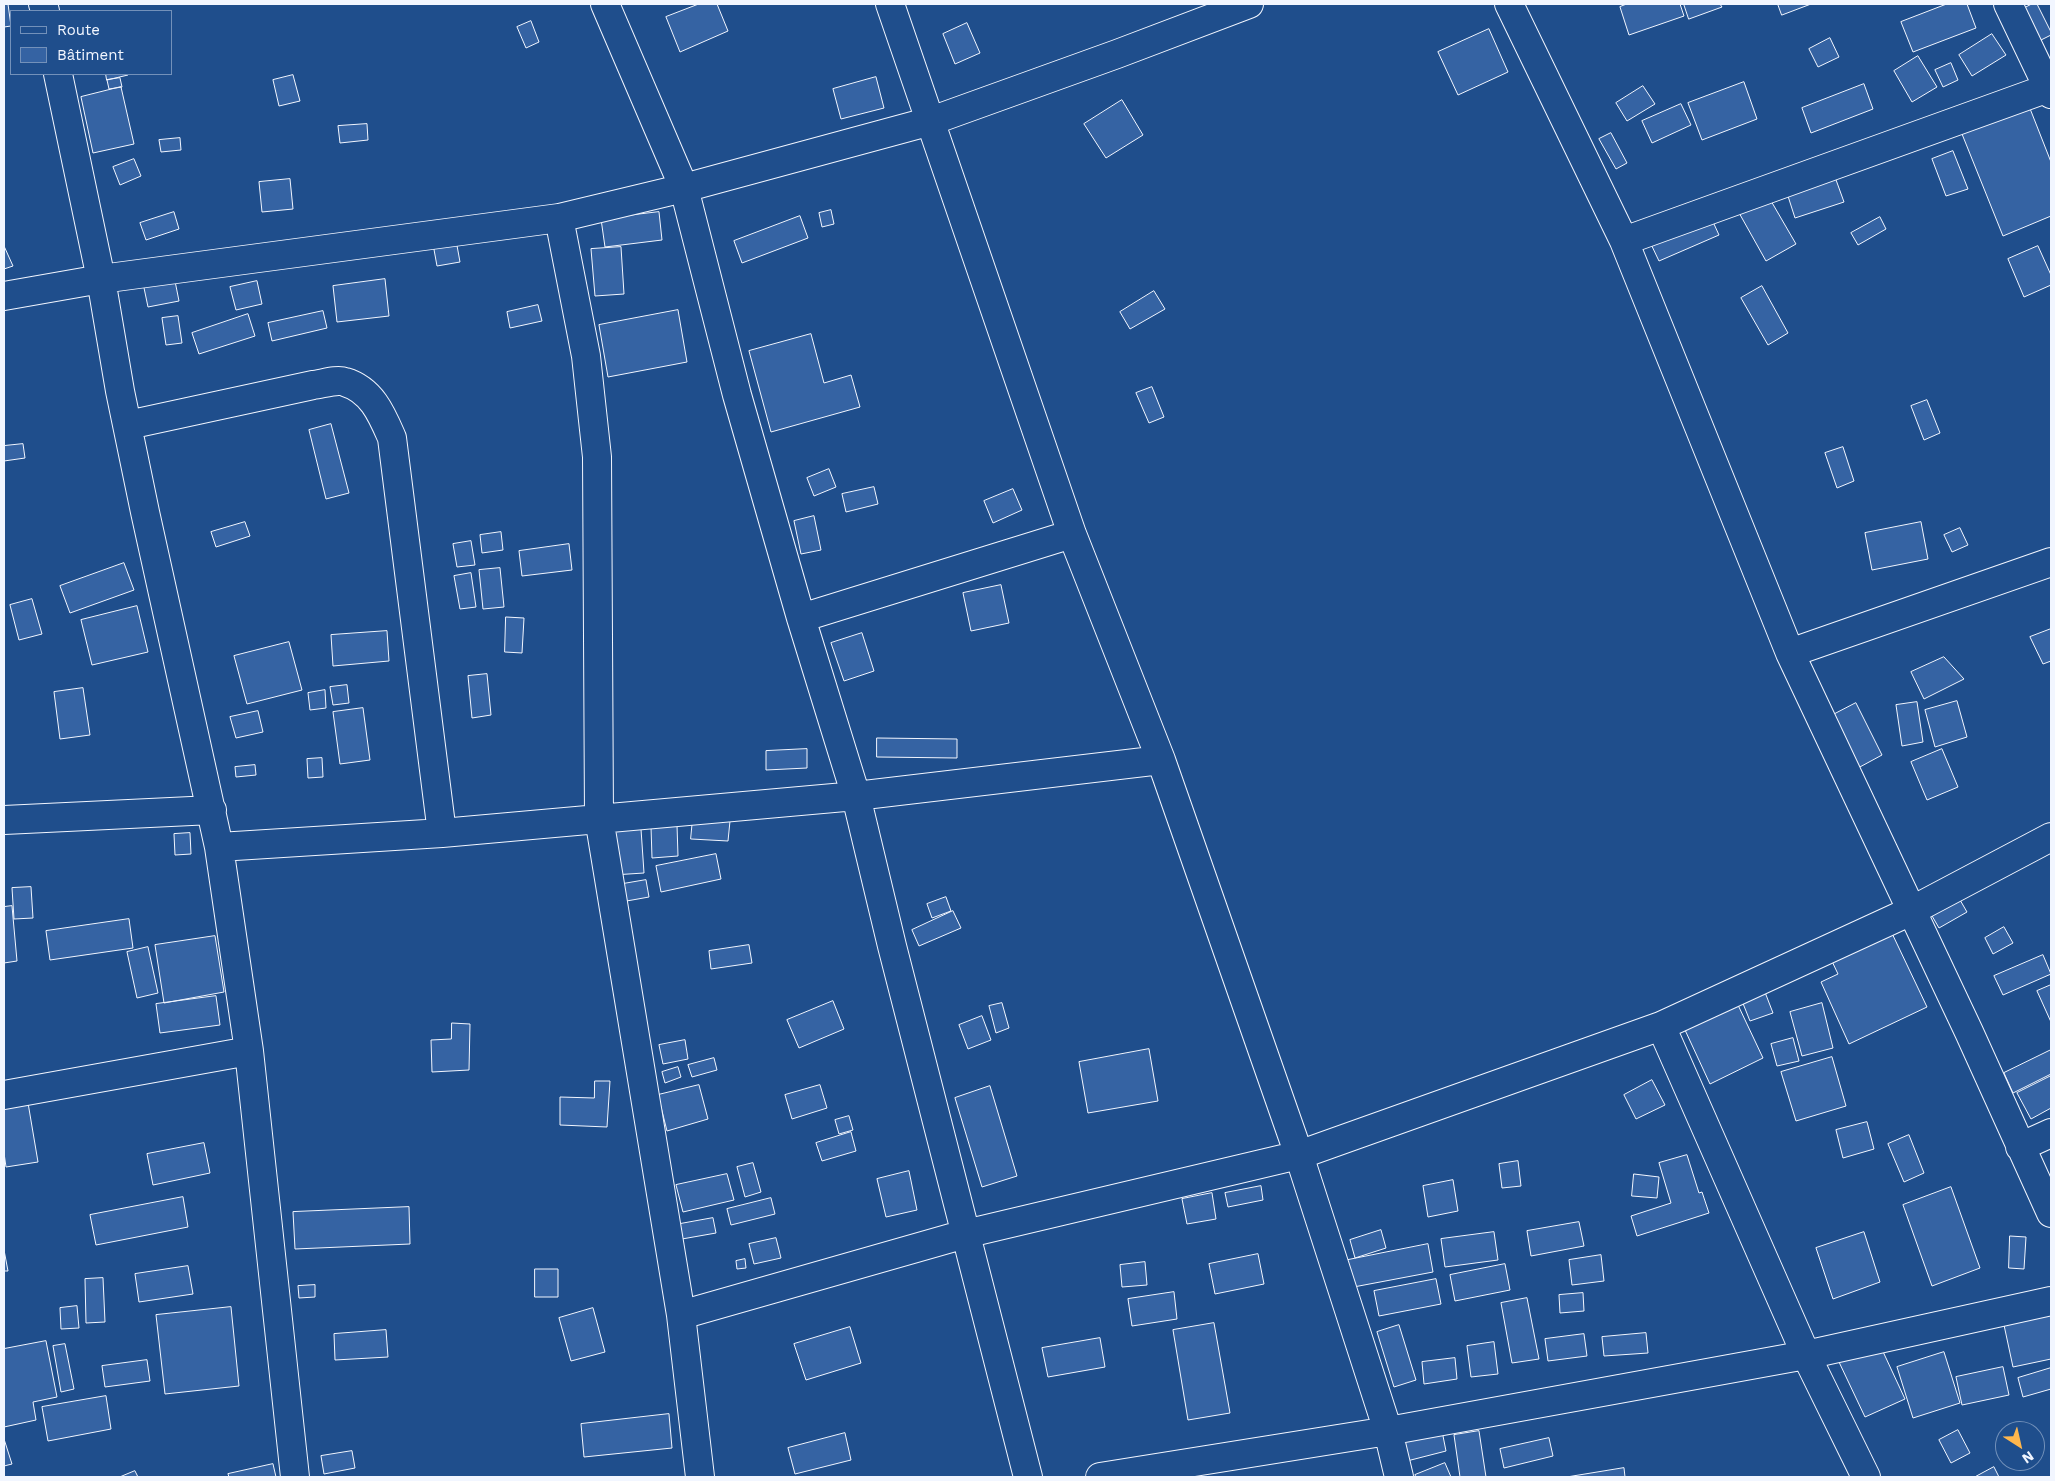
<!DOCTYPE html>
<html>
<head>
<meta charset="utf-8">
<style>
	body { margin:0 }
	#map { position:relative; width:2055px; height:1481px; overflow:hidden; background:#1f4e8c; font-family:"Work Sans",sans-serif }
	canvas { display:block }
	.frame { position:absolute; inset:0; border:5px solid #f2f6ff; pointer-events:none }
	.legend { position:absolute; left:10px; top:10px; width:162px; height:65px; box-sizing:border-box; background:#1f4e8c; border:1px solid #7391ba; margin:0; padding:6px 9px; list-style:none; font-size:15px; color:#f2f6ff }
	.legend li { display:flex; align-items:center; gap:10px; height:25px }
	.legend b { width:25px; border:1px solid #7391ba }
	.north { position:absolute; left:1995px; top:1421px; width:50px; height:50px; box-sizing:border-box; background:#1f4e8c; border:1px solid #7391ba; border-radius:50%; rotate:145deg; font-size:14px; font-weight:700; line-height:20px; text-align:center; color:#f2f6ff }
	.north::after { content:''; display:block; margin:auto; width:18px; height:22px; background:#ffb74d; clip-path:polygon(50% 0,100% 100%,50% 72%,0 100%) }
</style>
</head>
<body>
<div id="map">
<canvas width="2055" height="1481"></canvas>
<div class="frame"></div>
<ul class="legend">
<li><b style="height:6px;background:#1f4e8c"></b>Route</li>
<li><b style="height:14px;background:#3563a3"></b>Bâtiment</li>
</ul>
<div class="north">N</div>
</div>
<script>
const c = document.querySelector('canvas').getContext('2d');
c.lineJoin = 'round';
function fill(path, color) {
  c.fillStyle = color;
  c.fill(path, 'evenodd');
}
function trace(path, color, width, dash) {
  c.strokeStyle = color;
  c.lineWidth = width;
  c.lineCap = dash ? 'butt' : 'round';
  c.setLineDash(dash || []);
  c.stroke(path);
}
const building = new Path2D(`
	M 4,4 L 8,4 L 11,26 L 4,27 Z
	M 699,4 L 717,4 L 728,31 L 680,52 L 666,17 Z
	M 1627,4 L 1680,4 L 1684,16 L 1629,35 L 1620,7 Z
	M 1684,4 L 1720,4 L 1722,7 L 1689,19 Z
	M 1778,4 L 1811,4 L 1782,15 Z
	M 1947,4 L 1967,4 L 1976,28 L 1913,52 L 1901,22 Z
	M 2032,4 L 2037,4 L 2051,32 L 2051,35 L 2035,43 L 2019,11 Z
	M 531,21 L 539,42 L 526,48 L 517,27 Z
	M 967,23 L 980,53 L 955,64 L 943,34 Z
	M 1489,29 L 1508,72 L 1458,95 L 1438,52 Z
	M 1992,34 L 2006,55 L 1972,76 L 1959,55 Z
	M 1830,38 L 1839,57 L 1818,67 L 1809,49 Z
	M 1918,56 L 1937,87 L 1912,102 L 1894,71 Z
	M 1951,63 L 1958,80 L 1943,87 L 1935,70 Z
	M 106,74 L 128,74 L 128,75 L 107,80 Z
	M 293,75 L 300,101 L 279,106 L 273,80 Z
	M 876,77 L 884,108 L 841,119 L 833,89 Z
	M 120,78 L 122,87 L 109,89 L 107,80 Z
	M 1744,82 L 1757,119 L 1702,140 L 1688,103 Z
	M 1864,84 L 1873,109 L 1811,133 L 1802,108 Z
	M 1643,86 L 1655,104 L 1627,121 L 1616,103 Z
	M 121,87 L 134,144 L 93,153 L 81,97 Z
	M 1122,100 L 1143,135 L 1106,158 L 1084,124 Z
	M 1681,104 L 1691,125 L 1652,143 L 1642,121 Z
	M 2029,106 L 2051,162 L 2051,216 L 2003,236 L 1962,134 Z
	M 367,124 L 368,140 L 340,143 L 338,126 Z
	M 1611,133 L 1627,163 L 1616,169 L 1599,139 Z
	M 180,138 L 181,150 L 161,152 L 159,140 Z
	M 1953,151 L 1968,189 L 1946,196 L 1932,159 Z
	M 134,159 L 141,176 L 120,185 L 113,167 Z
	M 1835,177 L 1844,202 L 1795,218 L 1787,193 Z
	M 290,179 L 293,209 L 262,212 L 259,182 Z
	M 1767,194 L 1796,244 L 1766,261 L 1738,211 Z
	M 831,210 L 834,224 L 822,227 L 819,213 Z
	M 174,212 L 179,229 L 146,240 L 140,223 Z
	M 659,212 L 662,240 L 605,247 L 601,219 Z
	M 1709,213 L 1719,235 L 1659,261 L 1649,240 Z
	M 800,216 L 808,238 L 742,263 L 734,241 Z
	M 1880,217 L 1886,229 L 1858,245 L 1851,233 Z
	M 456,240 L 460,262 L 437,266 L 433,244 Z
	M 4,246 L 13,266 L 4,269 Z
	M 2038,246 L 2051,275 L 2051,285 L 2024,297 L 2008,259 Z
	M 621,247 L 624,294 L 595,296 L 591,249 Z
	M 174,276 L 179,301 L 148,307 L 143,283 Z
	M 385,279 L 389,316 L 337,322 L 333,286 Z
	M 257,281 L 262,304 L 236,310 L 230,287 Z
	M 1762,286 L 1788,333 L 1768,345 L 1741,298 Z
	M 1154,291 L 1165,309 L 1130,329 L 1120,312 Z
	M 538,305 L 542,321 L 510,328 L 507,312 Z
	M 678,310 L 687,362 L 608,377 L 599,325 Z
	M 323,311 L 327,328 L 272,341 L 268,323 Z
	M 248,314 L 255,336 L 199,354 L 192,333 Z
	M 178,316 L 182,343 L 166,345 L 162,318 Z
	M 811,334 L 824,383 L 851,375 L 860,407 L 771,432 L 749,351 Z
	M 1152,387 L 1164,417 L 1149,423 L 1136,393 Z
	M 1927,400 L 1940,433 L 1924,440 L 1911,406 Z
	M 331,424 L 349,493 L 326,499 L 309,430 Z
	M 23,444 L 25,458 L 4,461 L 4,446 Z
	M 1843,447 L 1854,481 L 1837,488 L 1825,453 Z
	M 829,469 L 836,487 L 814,496 L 807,478 Z
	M 874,487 L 878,504 L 846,512 L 842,494 Z
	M 1013,489 L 1022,510 L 993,523 L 984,501 Z
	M 814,516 L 821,550 L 801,554 L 794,521 Z
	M 245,522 L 250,536 L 216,547 L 211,532 Z
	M 1921,522 L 1928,559 L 1872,570 L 1865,533 Z
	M 1960,528 L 1968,545 L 1952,552 L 1944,535 Z
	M 501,532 L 503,550 L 482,553 L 480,535 Z
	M 471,541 L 475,565 L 457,567 L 453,544 Z
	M 569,544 L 572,570 L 522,576 L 519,551 Z
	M 124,563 L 134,590 L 70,613 L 60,586 Z
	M 500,568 L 504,607 L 483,609 L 479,570 Z
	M 471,573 L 476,607 L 460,609 L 454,576 Z
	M 1001,585 L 1009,623 L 971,631 L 963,593 Z
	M 32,599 L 42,634 L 19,640 L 10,605 Z
	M 137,606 L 148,652 L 92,665 L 81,620 Z
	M 506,617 L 524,618 L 522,653 L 505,652 Z
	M 2051,629 L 2051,661 L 2043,664 L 2030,637 Z
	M 387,631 L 389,661 L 333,666 L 331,635 Z
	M 862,633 L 874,671 L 844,681 L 831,643 Z
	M 289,642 L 302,690 L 247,704 L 234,656 Z
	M 1944,657 L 1964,679 L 1924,699 L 1911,672 Z
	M 487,674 L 491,715 L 472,718 L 468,676 Z
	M 347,685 L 349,703 L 333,705 L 330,687 Z
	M 83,688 L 90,735 L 60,739 L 54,692 Z
	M 325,690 L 326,708 L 310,710 L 308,693 Z
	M 1957,701 L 1967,737 L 1935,747 L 1925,710 Z
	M 1917,702 L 1923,742 L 1902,746 L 1896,705 Z
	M 1856,703 L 1882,755 L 1858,768 L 1831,716 Z
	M 363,708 L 370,760 L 340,764 L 333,712 Z
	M 258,711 L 263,732 L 236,738 L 230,717 Z
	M 877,738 L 957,739 L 957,758 L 877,757 Z
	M 807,749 L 807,768 L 766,770 L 766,751 Z
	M 1942,749 L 1958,787 L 1927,800 L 1911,762 Z
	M 322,758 L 323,777 L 308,778 L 307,759 Z
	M 255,765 L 256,775 L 236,777 L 235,767 Z
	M 693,818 L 730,821 L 728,841 L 691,839 Z
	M 677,825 L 678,856 L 652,858 L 651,827 Z
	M 641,829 L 644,873 L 613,875 L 611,831 Z
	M 190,833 L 191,854 L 175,855 L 174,834 Z
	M 716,854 L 721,879 L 661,892 L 656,866 Z
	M 646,880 L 649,897 L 621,902 L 617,885 Z
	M 31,887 L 33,918 L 14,919 L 12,888 Z
	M 1956,893 L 1967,912 L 1939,928 L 1928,909 Z
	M 946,897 L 951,911 L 932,918 L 927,904 Z
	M 12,906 L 17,961 L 4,963 L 4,907 Z
	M 953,911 L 961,928 L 919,946 L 912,930 Z
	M 129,919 L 133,948 L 50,960 L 46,931 Z
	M 1889,927 L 1927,1007 L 1849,1044 L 1821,982 L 1838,974 L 1829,955 Z
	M 2004,927 L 2013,943 L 1993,954 L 1985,938 Z
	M 215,936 L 224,992 L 164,1003 L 155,945 Z
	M 749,945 L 752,963 L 711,969 L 709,951 Z
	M 148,947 L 158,993 L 137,998 L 127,952 Z
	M 2043,955 L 2051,974 L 2003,995 L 1994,976 Z
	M 2051,985 L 2051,1022 L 2037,991 Z
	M 1763,987 L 1773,1013 L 1750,1021 L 1740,996 Z
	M 216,996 L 220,1025 L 160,1033 L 156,1004 Z
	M 833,1001 L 844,1029 L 799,1048 L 787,1020 Z
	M 1002,1003 L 1009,1028 L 996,1033 L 989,1006 Z
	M 1822,1003 L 1833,1048 L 1802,1056 L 1790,1012 Z
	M 1738,1005 L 1763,1058 L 1710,1084 L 1685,1030 Z
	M 982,1016 L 991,1040 L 968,1049 L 959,1025 Z
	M 452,1023 L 470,1024 L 469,1070 L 432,1072 L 431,1040 L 451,1039 Z
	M 1793,1038 L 1799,1061 L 1777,1066 L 1771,1044 Z
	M 685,1040 L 688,1059 L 663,1064 L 659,1045 Z
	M 1149,1049 L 1158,1101 L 1088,1113 L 1079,1062 Z
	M 2051,1050 L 2051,1074 L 2013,1093 L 2004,1073 Z
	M 1832,1057 L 1846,1106 L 1796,1121 L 1781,1072 Z
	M 714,1058 L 717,1070 L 692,1077 L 688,1065 Z
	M 678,1067 L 681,1077 L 665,1083 L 662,1072 Z
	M 2051,1076 L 2051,1108 L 2031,1119 L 2017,1093 Z
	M 1652,1080 L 1665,1105 L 1636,1119 L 1624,1095 Z
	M 595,1081 L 610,1081 L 607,1127 L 560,1125 L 560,1097 L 594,1098 Z
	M 699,1085 L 708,1119 L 667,1131 L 658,1095 Z
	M 820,1085 L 827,1108 L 792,1119 L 785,1095 Z
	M 990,1086 L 1017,1176 L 982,1187 L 955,1098 Z
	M 26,1091 L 38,1162 L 6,1167 L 4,1153 L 4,1095 Z
	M 849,1116 L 853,1130 L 839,1134 L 835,1120 Z
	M 1867,1122 L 1874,1149 L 1843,1158 L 1836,1130 Z
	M 851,1132 L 856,1151 L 822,1161 L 816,1143 Z
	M 1909,1135 L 1924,1173 L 1904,1182 L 1888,1144 Z
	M 204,1143 L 210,1173 L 153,1185 L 147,1154 Z
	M 1687,1155 L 1699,1193 L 1702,1192 L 1709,1213 L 1637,1236 L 1631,1216 L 1671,1203 L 1659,1163 Z
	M 1518,1161 L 1521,1186 L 1502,1188 L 1499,1164 Z
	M 753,1163 L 761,1192 L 745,1197 L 737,1167 Z
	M 909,1171 L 917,1210 L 886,1217 L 877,1179 Z
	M 727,1174 L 734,1200 L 683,1212 L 676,1185 Z
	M 1634,1174 L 1659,1177 L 1657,1198 L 1632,1196 Z
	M 1453,1180 L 1458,1211 L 1428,1217 L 1423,1186 Z
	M 1261,1186 L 1263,1200 L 1228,1207 L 1225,1193 Z
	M 1951,1187 L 1980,1268 L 1932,1286 L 1903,1205 Z
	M 1212,1193 L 1216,1219 L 1187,1224 L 1182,1199 Z
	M 183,1197 L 188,1227 L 96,1245 L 90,1215 Z
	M 771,1198 L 775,1214 L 731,1225 L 727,1209 Z
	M 409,1207 L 410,1244 L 295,1249 L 293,1212 Z
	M 713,1218 L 716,1233 L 682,1239 L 680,1224 Z
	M 1579,1222 L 1584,1246 L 1531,1256 L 1527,1231 Z
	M 1381,1230 L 1386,1248 L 1355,1258 L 1350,1240 Z
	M 1494,1232 L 1498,1260 L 1445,1267 L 1441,1239 Z
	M 1864,1232 L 1880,1282 L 1833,1299 L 1816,1248 Z
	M 2010,1236 L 2026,1237 L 2024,1269 L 2009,1268 Z
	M 776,1238 L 781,1258 L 754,1264 L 749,1244 Z
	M 1428,1244 L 1433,1272 L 1343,1289 L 1338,1262 Z
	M 4,1250 L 8,1271 L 4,1271 Z
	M 1258,1254 L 1264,1284 L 1215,1294 L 1209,1264 Z
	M 1601,1255 L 1604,1281 L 1572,1285 L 1569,1260 Z
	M 745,1259 L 746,1268 L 737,1269 L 736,1261 Z
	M 1145,1262 L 1147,1285 L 1122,1287 L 1120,1265 Z
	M 1505,1264 L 1510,1290 L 1455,1301 L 1450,1275 Z
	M 188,1266 L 193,1294 L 139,1302 L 135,1274 Z
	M 535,1269 L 558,1269 L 558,1297 L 535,1297 Z
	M 103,1278 L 105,1322 L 86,1323 L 85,1279 Z
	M 1436,1279 L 1441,1304 L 1379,1316 L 1374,1291 Z
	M 315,1285 L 315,1297 L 299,1298 L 298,1286 Z
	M 1174,1292 L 1177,1319 L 1132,1326 L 1128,1299 Z
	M 1583,1293 L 1584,1311 L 1560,1313 L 1559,1295 Z
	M 1527,1298 L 1539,1359 L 1512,1363 L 1501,1303 Z
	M 77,1306 L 79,1328 L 61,1329 L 60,1308 Z
	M 231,1307 L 239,1386 L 165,1394 L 156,1315 Z
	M 593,1308 L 605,1352 L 571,1361 L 559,1318 Z
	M 2051,1315 L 2051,1359 L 2013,1367 L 2004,1325 Z
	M 1214,1323 L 1230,1413 L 1188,1420 L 1173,1330 Z
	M 1399,1325 L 1416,1380 L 1394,1387 L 1377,1332 Z
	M 850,1327 L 861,1363 L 806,1380 L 794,1344 Z
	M 386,1330 L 388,1357 L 335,1360 L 334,1334 Z
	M 1646,1333 L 1648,1353 L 1604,1356 L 1602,1337 Z
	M 1584,1334 L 1587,1356 L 1548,1361 L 1545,1339 Z
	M 1100,1338 L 1105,1367 L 1048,1377 L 1042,1348 Z
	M 46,1341 L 57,1397 L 33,1402 L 36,1420 L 4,1427 L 4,1349 Z
	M 1494,1342 L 1498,1374 L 1471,1377 L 1467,1346 Z
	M 1879,1343 L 1905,1399 L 1865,1417 L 1839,1362 Z
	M 65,1344 L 74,1389 L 61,1392 L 53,1346 Z
	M 1944,1352 L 1960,1403 L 1913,1418 L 1897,1367 Z
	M 1455,1358 L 1457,1379 L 1424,1384 L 1422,1362 Z
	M 147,1360 L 150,1381 L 105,1387 L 102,1366 Z
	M 2003,1367 L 2009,1395 L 1962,1405 L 1956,1377 Z
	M 2051,1368 L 2051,1389 L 2023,1397 L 2018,1378 Z
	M 106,1396 L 111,1429 L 48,1441 L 42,1407 Z
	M 669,1414 L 672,1448 L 584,1457 L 581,1424 Z
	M 1958,1430 L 1970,1453 L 1951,1463 L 1939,1440 Z
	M 1442,1431 L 1446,1451 L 1407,1461 L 1402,1442 Z
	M 1479,1431 L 1486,1477 L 1460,1477 L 1454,1435 Z
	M 845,1433 L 851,1460 L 795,1474 L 788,1448 Z
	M 1549,1438 L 1553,1456 L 1504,1468 L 1500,1449 Z
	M 4,1439 L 12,1464 L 4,1466 Z
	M 352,1451 L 355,1468 L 324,1474 L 321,1456 Z
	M 1445,1463 L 1451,1477 L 1416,1477 L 1415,1475 Z
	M 273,1464 L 276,1477 L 229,1477 L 228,1474 Z
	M 1994,1467 L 1999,1477 L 1975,1477 Z
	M 1624,1468 L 1625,1477 L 1567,1477 Z
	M 135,1471 L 138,1477 L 120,1477 Z`);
const minor = new Path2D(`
	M 43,4 L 45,11
	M 605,4 L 684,188 L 737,395 L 801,618 L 856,796 L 892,946 L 1028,1477
	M 890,4 L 1072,534 L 1161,760 L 1299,1155 L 1388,1431 L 1399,1477
	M 1509,4 L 1624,241 L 1790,653 L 1969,1032 L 2051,1213
	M 2008,4 L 2051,94
	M 58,74 L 101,279 L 120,391 L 145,512 L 219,847 L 249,1051 L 295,1477
	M 559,218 L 586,356 L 597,457 L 599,818 L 681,1315 L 700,1477
	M 1624,241 L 2051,87
	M 4,296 L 101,279 L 559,218 L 684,188 L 931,121 L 1117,54 L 1249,4
	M 128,425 L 313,385 C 322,384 337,379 345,382 C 372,390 382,415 392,438 L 442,833
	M 801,618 L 1072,534
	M 1790,653 L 2051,562
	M 4,820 L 212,810
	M 219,847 L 442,833 L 856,796 L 1161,760
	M 1661,1026 L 1806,1355 L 1866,1477
	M 4,1095 L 249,1051
	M 2020,1147 L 2051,1133
	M 681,1315 L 965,1234 L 1299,1155 L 1661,1026 L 1911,911 L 2051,837
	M 1100,1477 L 1388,1431 L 1806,1355 L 2051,1301`);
fill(building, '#3563a3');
trace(building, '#f2f6ff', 1);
trace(minor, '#f2f6ff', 30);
trace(minor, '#1f4e8c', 28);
</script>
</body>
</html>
